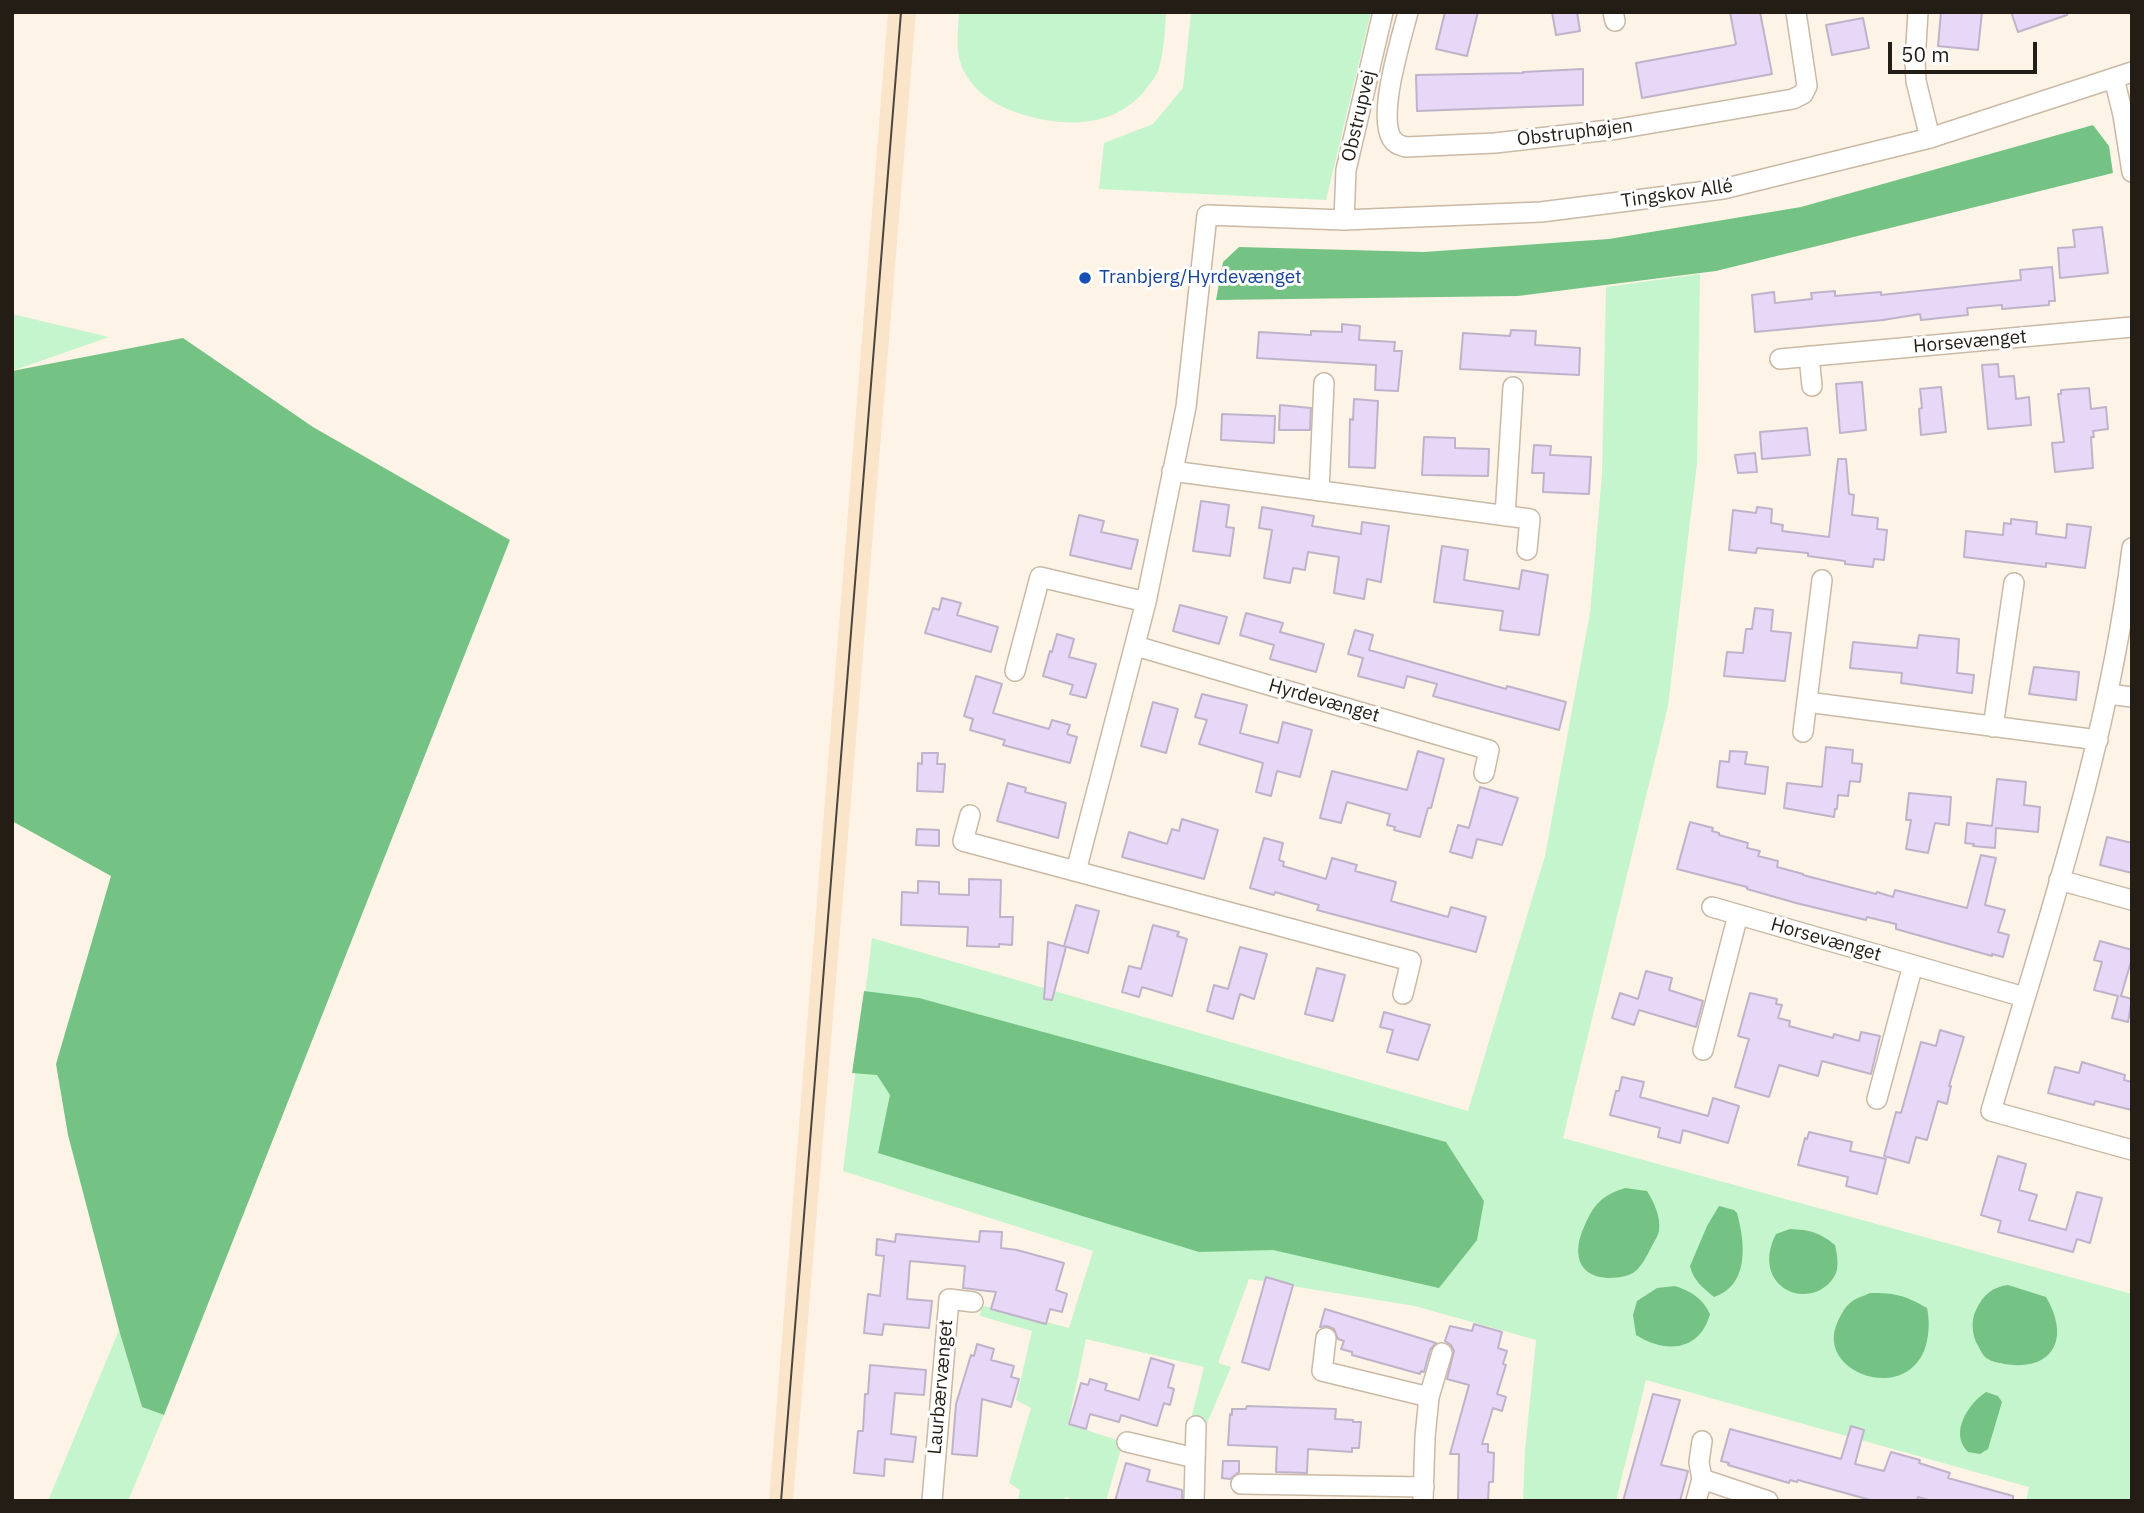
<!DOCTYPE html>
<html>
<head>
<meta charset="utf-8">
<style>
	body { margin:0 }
	#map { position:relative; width:2144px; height:1513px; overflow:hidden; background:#fef3e7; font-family:"IBM Plex Sans",sans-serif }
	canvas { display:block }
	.frame { position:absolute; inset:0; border:14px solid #231d15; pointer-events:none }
	.scale { position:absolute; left:1888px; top:42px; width:149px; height:32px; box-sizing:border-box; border:4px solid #231d15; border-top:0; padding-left:9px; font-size:21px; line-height:24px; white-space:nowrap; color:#231d15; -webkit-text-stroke:5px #fff; paint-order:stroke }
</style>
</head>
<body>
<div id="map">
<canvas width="2144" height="1513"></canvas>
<div class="frame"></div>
<div class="scale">50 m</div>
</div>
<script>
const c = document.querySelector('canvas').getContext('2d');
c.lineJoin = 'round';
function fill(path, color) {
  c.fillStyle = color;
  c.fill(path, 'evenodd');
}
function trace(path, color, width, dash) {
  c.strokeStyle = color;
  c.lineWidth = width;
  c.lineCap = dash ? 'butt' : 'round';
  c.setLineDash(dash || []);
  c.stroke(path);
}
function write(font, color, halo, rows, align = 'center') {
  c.font = font + ' "IBM Plex Sans",sans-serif';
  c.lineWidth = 6;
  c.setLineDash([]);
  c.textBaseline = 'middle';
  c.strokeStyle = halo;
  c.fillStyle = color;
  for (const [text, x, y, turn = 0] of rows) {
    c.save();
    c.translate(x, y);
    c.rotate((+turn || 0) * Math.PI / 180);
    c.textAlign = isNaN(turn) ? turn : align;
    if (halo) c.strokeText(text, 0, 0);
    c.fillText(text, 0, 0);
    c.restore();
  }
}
const built = new Path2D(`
	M 888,12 L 916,12 L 793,1501 L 769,1501 Z`);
const green = new Path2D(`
	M 959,12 L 1166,12 C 1165,31 1164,53 1158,71 C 1156,77 1150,83 1146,89 C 1117,126 1069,128 1028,116 C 1003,109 980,98 966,75 C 954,55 958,34 959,12 Z
	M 1191,12 L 1371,12 L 1326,200 L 1099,189 L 1104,143 L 1153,124 L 1183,88 Z
	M 1700,274 L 1697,463 L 1668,706 L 1563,1138 L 2132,1294 L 2132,1501 L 2026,1501 L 2029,1487 L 1646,1380 L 1616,1501 L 1523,1501 L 1525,1450 L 1536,1340 L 1415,1306 L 1249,1279 L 1218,1363 L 1231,1367 L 1205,1428 L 1190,1423 L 1204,1367 L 1086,1339 L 1068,1424 L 1123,1442 L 1106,1501 L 1078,1501 L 1065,1497 L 1064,1501 L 1018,1501 L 1020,1490 L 1009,1483 L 1031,1408 L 1016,1400 L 1032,1331 L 980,1316 L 981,1305 L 1069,1328 L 1093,1251 L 843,1171 L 872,938 L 1468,1111 L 1545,856 L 1590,613 L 1602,475 L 1606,287 Z
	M 12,314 L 109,337 L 12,371 Z
	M 119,1330 L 142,1407 L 164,1415 L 128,1501 L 48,1501 Z`);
const forest = new Path2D(`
	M 2093,125 L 2109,146 L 2113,173 L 1716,271 L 1518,296 L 1216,300 L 1223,262 L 1239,247 L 1424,252 L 1609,239 L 1801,207 Z
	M 183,338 L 313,427 L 510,540 L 164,1415 L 142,1407 L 119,1330 L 68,1135 L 56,1064 L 111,876 L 12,821 L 12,371 Z
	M 864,991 L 919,998 L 1446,1142 L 1484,1201 L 1477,1240 L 1439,1288 L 1273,1250 L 1199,1252 L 878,1153 L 890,1095 L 877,1075 L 852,1073 Z
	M 1625,1188 L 1647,1191 C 1654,1202 1661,1217 1659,1231 C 1658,1236 1654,1242 1652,1246 C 1647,1255 1642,1267 1633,1273 C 1626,1277 1616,1278 1607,1278 C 1576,1276 1573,1251 1584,1227 C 1594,1204 1601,1196 1625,1188 Z
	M 1719,1206 L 1734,1210 L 1737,1213 C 1745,1242 1750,1285 1714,1297 C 1703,1288 1693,1280 1690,1266 L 1707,1226 Z
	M 1790,1229 C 1810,1230 1819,1232 1835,1245 C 1837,1254 1840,1268 1834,1277 C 1810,1314 1749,1287 1776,1234 Z
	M 2008,1285 L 2046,1297 C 2070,1337 2055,1372 2004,1364 C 1997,1362 1990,1362 1984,1356 C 1981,1352 1979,1347 1976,1342 C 1972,1332 1971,1320 1976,1310 C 1983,1295 1992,1287 2008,1285 Z
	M 1675,1286 C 1691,1291 1703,1299 1710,1314 C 1700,1351 1666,1354 1636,1335 L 1633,1315 L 1637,1301 L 1657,1288 Z
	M 1870,1293 C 1896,1293 1904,1295 1927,1308 C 1930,1322 1929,1338 1924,1351 C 1902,1403 1819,1372 1836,1326 C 1839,1318 1844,1308 1850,1303 C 1855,1298 1864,1296 1870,1293 Z
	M 1986,1392 L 1998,1396 L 2002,1402 L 1988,1449 L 1980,1454 L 1968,1452 C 1949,1433 1968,1404 1986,1392 Z`);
const building = new Path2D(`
	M 1445,12 L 1478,12 L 1467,56 L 1436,49 Z
	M 1552,12 L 1577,12 L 1580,31 L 1556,35 Z
	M 1730,12 L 1760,12 L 1772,74 L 1642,98 L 1636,63 L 1734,45 L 1736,44 Z
	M 1941,12 L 1982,12 L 1978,50 L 1938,46 Z
	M 2011,12 L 2067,12 L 2067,15 L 2018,32 Z
	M 1863,18 L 1869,48 L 1832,55 L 1826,25 Z
	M 1583,69 L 1583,105 L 1417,111 L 1416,75 L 1523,73 L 1523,72 Z
	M 2102,227 L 2108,273 L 2060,278 L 2058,248 L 2075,247 L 2073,230 Z
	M 2052,267 L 2055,301 L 2049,301 L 2049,305 L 2002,309 L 2002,305 L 1967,308 L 1968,315 L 1921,320 L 1920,314 L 1883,320 L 1755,332 L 1752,295 L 1774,292 L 1775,303 L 1812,299 L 1811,293 L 1835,291 L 1835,296 L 1881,292 L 1881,295 L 2021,280 L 2020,270 Z
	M 1342,324 L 1360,326 L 1359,340 L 1395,342 L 1394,351 L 1402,351 L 1398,391 L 1375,390 L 1376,365 L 1257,358 L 1259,332 L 1311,335 L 1311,331 L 1342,332 Z
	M 1511,330 L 1536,331 L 1535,345 L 1580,348 L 1579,375 L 1460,369 L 1463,333 L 1510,336 Z
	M 1998,364 L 1999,377 L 2014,376 L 2016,399 L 2029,397 L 2031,425 L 1988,429 L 1982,365 Z
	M 1862,382 L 1866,430 L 1840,433 L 1836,384 Z
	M 1941,387 L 1946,432 L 1921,435 L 1919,409 L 1922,408 L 1920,389 Z
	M 2089,388 L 2091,409 L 2106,407 L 2108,429 L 2093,431 L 2094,437 L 2091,437 L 2093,468 L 2055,472 L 2052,443 L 2064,442 L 2058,394 L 2061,394 L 2061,390 Z
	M 1354,399 L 1378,401 L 1375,468 L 1349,467 L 1350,419 L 1353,420 Z
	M 1280,405 L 1311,408 L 1310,430 L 1279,430 Z
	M 1222,414 L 1275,416 L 1274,443 L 1221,440 Z
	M 1807,428 L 1810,455 L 1762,459 L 1760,432 Z
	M 1424,437 L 1455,438 L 1455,448 L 1489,449 L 1488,476 L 1422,475 Z
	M 1534,445 L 1551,446 L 1550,455 L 1591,457 L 1589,494 L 1543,492 L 1544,473 L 1532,473 Z
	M 1755,453 L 1757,472 L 1738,473 L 1735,455 Z
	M 1838,459 L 1846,459 L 1849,494 L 1854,495 L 1852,515 L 1878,518 L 1877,529 L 1887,530 L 1884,560 L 1874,559 L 1873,567 L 1845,564 L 1845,561 L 1808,556 L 1808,553 L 1757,548 L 1756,553 L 1729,550 L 1733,510 L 1756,513 L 1757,507 L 1772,509 L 1771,523 L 1783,525 L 1782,531 L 1829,537 Z
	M 1201,501 L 1229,505 L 1226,527 L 1234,528 L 1230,556 L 1193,551 Z
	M 1262,507 L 1314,516 L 1312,526 L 1361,534 L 1362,522 L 1389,526 L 1381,582 L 1367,579 L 1364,599 L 1334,593 L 1339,557 L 1308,552 L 1305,570 L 1293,568 L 1290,583 L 1264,578 L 1272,530 L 1259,528 Z
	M 1079,515 L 1104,521 L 1101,532 L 1138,540 L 1131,569 L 1070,555 Z
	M 2011,519 L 2037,522 L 2036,534 L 2066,538 L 2067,524 L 2091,527 L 2085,568 L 2046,563 L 2046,567 L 1964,557 L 1966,531 L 2003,535 L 2004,523 L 2011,524 Z
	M 1442,546 L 1468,550 L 1464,580 L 1519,589 L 1522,570 L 1548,575 L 1539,635 L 1500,630 L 1503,611 L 1434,602 Z
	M 942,598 L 961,603 L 957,615 L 998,627 L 991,652 L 925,633 L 933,608 L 939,610 Z
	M 1180,605 L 1227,617 L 1219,644 L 1173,631 Z
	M 1755,608 L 1773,610 L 1771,631 L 1791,633 L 1785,681 L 1724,676 L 1727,652 L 1743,653 L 1746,629 L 1752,629 Z
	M 1246,613 L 1283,623 L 1280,632 L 1324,644 L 1316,672 L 1270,659 L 1274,645 L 1240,635 Z
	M 1355,630 L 1373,635 L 1369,650 L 1506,689 L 1507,686 L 1566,702 L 1559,730 L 1433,696 L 1437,684 L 1407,676 L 1404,688 L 1358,676 L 1363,658 L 1348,654 Z
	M 1057,634 L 1074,639 L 1069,657 L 1096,664 L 1086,698 L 1070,694 L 1073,685 L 1043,676 L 1050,651 L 1052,652 Z
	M 1919,635 L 1959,639 L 1957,673 L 1974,675 L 1972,693 L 1901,683 L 1902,673 L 1850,668 L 1853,642 L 1917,648 Z
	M 2034,667 L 2079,672 L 2076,700 L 2029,694 Z
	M 976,676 L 1002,684 L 993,713 L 1049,729 L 1052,720 L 1070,725 L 1067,734 L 1077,737 L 1070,763 L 1003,745 L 1005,740 L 970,730 L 973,719 L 964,716 Z
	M 1202,694 L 1247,705 L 1240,733 L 1278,743 L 1283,722 L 1312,730 L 1300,777 L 1277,771 L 1271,796 L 1256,792 L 1263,763 L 1199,744 L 1207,720 L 1195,717 Z
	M 1153,702 L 1178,709 L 1166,753 L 1141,746 Z
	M 1826,747 L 1853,750 L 1852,763 L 1862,764 L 1860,782 L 1850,781 L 1848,796 L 1838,795 L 1837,809 L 1835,809 L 1834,817 L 1784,808 L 1787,783 L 1822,787 Z
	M 1418,751 L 1444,759 L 1431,808 L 1428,808 L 1420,837 L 1394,830 L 1395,827 L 1387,825 L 1390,814 L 1347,802 L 1341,823 L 1320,818 L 1332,771 L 1407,790 Z
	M 1730,751 L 1747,752 L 1745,764 L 1768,767 L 1765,794 L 1717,787 L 1720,761 L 1729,762 Z
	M 922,753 L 938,753 L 937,764 L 945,764 L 943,792 L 917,791 L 918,763 L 922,764 Z
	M 1997,779 L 2026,782 L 2024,805 L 2040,807 L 2038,832 L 1996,828 L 1995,848 L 1973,846 L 1974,844 L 1965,843 L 1967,823 L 1992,826 Z
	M 1008,783 L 1026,788 L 1025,792 L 1066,803 L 1058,838 L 997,821 Z
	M 1480,787 L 1518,798 L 1502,845 L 1477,839 L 1472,858 L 1450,852 L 1458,825 L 1469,828 Z
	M 1909,793 L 1951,797 L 1949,825 L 1935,823 L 1928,853 L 1906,849 L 1911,820 L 1906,820 Z
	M 1182,819 L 1218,830 L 1204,879 L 1122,857 L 1129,832 L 1167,844 L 1172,829 L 1179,831 Z
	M 1690,822 L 1713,828 L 1712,831 L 1719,833 L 1719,835 L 1748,843 L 1747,848 L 1760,851 L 1758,856 L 1778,861 L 1777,867 L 1803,874 L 1803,875 L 1876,894 L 1877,892 L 1893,897 L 1895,890 L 1967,908 L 1981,855 L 1996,858 L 1985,905 L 2005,910 L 1998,932 L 2009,935 L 2003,957 L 1992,954 L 1992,956 L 1896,929 L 1896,924 L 1867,917 L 1866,920 L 1796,903 L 1747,889 L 1747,887 L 1677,869 Z
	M 917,829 L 939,830 L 939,846 L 916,845 Z
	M 2107,837 L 2132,843 L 2132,873 L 2100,865 Z
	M 1264,838 L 1283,843 L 1279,860 L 1284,862 L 1283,866 L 1326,879 L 1332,858 L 1357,865 L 1355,871 L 1396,882 L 1391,901 L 1448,917 L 1451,907 L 1486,917 L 1476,952 L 1317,910 L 1319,905 L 1275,892 L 1274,895 L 1250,888 Z
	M 969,879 L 1001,880 L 1000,917 L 1013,917 L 1012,945 L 999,944 L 999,947 L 967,946 L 968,927 L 901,925 L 902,892 L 918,893 L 918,881 L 939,882 L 939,894 L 969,895 Z
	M 1076,905 L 1099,911 L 1088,953 L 1064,946 Z
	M 1153,925 L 1179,932 L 1177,936 L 1187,939 L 1172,996 L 1142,987 L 1139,997 L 1122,992 L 1129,966 L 1141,969 Z
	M 2100,941 L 2132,950 L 2132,958 L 2121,996 L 2132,999 L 2128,1022 L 2112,1018 L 2118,996 L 2094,990 L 2102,962 L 2094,960 Z
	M 1048,942 L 1066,947 L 1052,1000 L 1044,999 Z
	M 1240,947 L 1267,954 L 1254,999 L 1240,994 L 1233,1019 L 1207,1011 L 1214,985 L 1228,989 Z
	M 1317,968 L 1345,975 L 1333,1021 L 1305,1014 Z
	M 1646,971 L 1672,978 L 1669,990 L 1703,1001 L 1696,1027 L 1639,1010 L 1634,1025 L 1612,1018 L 1620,993 L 1638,999 Z
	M 1750,993 L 1777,999 L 1776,1004 L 1782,1005 L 1778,1018 L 1790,1021 L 1789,1026 L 1833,1038 L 1834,1034 L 1859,1041 L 1861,1032 L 1880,1036 L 1871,1074 L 1822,1061 L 1818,1076 L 1779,1065 L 1769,1097 L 1735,1087 L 1749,1039 L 1738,1036 Z
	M 1384,1012 L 1430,1025 L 1418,1060 L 1387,1052 L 1393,1030 L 1380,1027 Z
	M 1940,1030 L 1964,1037 L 1949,1086 L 1951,1086 L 1947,1104 L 1938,1101 L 1927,1140 L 1916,1137 L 1909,1163 L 1884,1156 L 1896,1112 L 1901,1113 L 1921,1042 L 1936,1046 Z
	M 2082,1062 L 2125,1075 L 2124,1080 L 2132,1082 L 2132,1110 L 2095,1101 L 2094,1105 L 2048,1093 L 2055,1067 L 2079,1073 Z
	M 1622,1077 L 1644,1082 L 1640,1097 L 1708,1116 L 1713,1098 L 1739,1106 L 1728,1143 L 1683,1130 L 1680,1143 L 1658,1137 L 1660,1128 L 1610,1115 L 1616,1091 L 1619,1091 Z
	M 1809,1132 L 1852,1142 L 1850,1151 L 1886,1159 L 1877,1194 L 1846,1186 L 1848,1177 L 1798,1165 L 1805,1138 L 1807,1139 Z
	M 1998,1156 L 2026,1164 L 2019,1190 L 2037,1195 L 2029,1220 L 2066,1230 L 2077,1192 L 2102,1198 L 2090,1243 L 2077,1239 L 2073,1252 L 1998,1232 L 2001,1221 L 1981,1215 Z
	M 980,1231 L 1002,1232 L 1001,1248 L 1017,1250 L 1064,1263 L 1056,1290 L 1067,1294 L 1062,1312 L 1050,1309 L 1046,1324 L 991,1309 L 996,1292 L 963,1288 L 965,1266 L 910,1261 L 907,1299 L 932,1301 L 929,1328 L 884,1324 L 882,1335 L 864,1333 L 868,1294 L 880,1296 L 884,1256 L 876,1255 L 877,1239 L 895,1242 L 896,1234 L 979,1242 Z
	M 1266,1277 L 1293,1285 L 1269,1370 L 1242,1362 Z
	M 1325,1309 L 1436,1343 L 1430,1350 L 1424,1372 L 1421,1371 L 1420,1374 L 1352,1355 L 1352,1352 L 1341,1349 L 1344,1341 L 1338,1339 L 1334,1329 L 1327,1326 L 1320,1327 Z
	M 1474,1324 L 1502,1332 L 1498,1348 L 1507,1351 L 1503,1364 L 1506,1365 L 1497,1394 L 1506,1397 L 1502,1411 L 1493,1408 L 1482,1444 L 1488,1444 L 1488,1452 L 1494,1453 L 1493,1482 L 1489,1482 L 1488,1501 L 1458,1501 L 1459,1454 L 1450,1454 L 1469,1385 L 1447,1379 L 1454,1351 L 1451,1345 L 1445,1341 L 1450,1326 L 1472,1331 Z
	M 977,1344 L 994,1349 L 991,1360 L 1014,1366 L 1011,1377 L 1019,1379 L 1011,1407 L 982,1399 L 977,1456 L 952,1454 L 956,1404 L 971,1355 L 974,1356 Z
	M 1151,1358 L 1174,1365 L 1168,1387 L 1174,1389 L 1170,1405 L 1164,1403 L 1157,1426 L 1121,1415 L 1119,1422 L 1090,1414 L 1086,1429 L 1069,1424 L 1081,1383 L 1088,1385 L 1090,1379 L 1107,1384 L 1105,1390 L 1139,1400 Z
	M 870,1365 L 926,1370 L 924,1395 L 895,1393 L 891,1434 L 916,1437 L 913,1462 L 885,1459 L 884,1476 L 854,1473 L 858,1431 L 863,1431 L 865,1394 L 868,1394 Z
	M 1653,1394 L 1680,1400 L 1661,1465 L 1688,1471 L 1680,1501 L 1623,1501 Z
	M 1247,1406 L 1336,1409 L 1335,1419 L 1353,1420 L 1353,1422 L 1361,1422 L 1359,1448 L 1352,1448 L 1352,1452 L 1308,1449 L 1307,1473 L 1276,1472 L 1277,1447 L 1228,1445 L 1230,1414 L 1232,1415 L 1232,1409 L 1246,1409 Z
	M 1851,1426 L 1864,1430 L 1855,1464 L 1884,1471 L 1891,1452 L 1920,1460 L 1919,1463 L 1950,1473 L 1948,1478 L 2013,1496 L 2013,1501 L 1932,1501 L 1918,1497 L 1917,1501 L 1874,1501 L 1798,1480 L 1797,1482 L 1790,1480 L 1789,1483 L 1728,1465 L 1729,1463 L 1721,1461 L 1730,1429 L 1841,1459 Z
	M 1223,1461 L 1239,1461 L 1239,1472 L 1230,1479 L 1222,1478 Z
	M 1126,1463 L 1150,1470 L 1147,1481 L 1182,1490 L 1182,1501 L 1115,1501 Z`);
const minor = new Path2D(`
	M 1408,12 C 1401,40 1377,115 1392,139 C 1396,145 1400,145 1406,147 L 1495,143 L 1618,129 L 1793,99 L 1803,94 L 1807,86 L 1796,12
	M 1613,12 L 1615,21
	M 1918,12 L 1915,62 L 1916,81 L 1930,138
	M 2114,78 L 2123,115 L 2132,172
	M 1344,220 L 1346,170 L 1383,12
	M 1809,356 L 1812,386
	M 1780,359 L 2132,327
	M 1172,471 L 1530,519 L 1527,550
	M 1319,491 L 1324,383
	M 1505,516 L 1513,387
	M 2132,548 C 2109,741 2046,925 1991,1111 L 2132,1150
	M 1136,646 L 1489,750 L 1484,773
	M 1015,671 L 1040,577 L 1146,602
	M 2108,694 L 2132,697
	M 1807,702 L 2098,740
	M 1993,727 L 2014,583
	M 1803,732 L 1822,580
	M 970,815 L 963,841 L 1411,961 L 1403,994
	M 1076,871 L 1146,602 L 1186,407 L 1207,215 L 1344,220 L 1541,212 L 1723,189 L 1930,138 L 2132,72
	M 2059,880 L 2132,900
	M 1712,907 L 2024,997
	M 1703,1050 L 1738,915
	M 1877,1099 L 1913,965
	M 1326,1338 L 1322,1371 L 1429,1397
	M 1702,1441 L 1699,1462 L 1702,1479 L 1768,1501
	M 1127,1442 L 1195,1458
	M 1241,1484 L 1424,1487
	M 932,1501 L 949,1299 L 973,1302
	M 1194,1501 L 1196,1426
	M 1423,1501 L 1425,1437 L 1429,1397 L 1442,1353
	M 1696,1501 L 1702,1479`);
const tram = new Path2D(`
	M 781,1501 L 901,12`);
const markers = [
	[1085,278,7,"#1a4fb4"]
];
const streetNames = [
	["Obstrupvej",1359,116,-77],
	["Obstruphøjen",1575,133,-7],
	["Tingskov Allé",1677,194,-8],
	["Horsevænget",1970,342,-5],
	["Hyrdevænget",1324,701,16],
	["Horsevænget",1826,940,16],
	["Laurbærvænget",941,1387,-85]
];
const transitNames = [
	["Tranbjerg/Hyrdevænget",1099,278]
];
fill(built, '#fae4ca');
fill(green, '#c5f5cc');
fill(forest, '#74c384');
fill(building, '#e9d7f8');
trace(building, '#bfb3c9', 2);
trace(minor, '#c9b9a5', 22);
trace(minor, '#fff', 19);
trace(tram, '#4b453c', 2);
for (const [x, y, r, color] of markers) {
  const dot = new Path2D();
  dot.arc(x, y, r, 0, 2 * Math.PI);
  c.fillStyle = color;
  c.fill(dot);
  trace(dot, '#fff', 2.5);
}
write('19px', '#231d15', '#fff', streetNames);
write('19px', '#164399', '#fff', transitNames, 'left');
</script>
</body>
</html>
